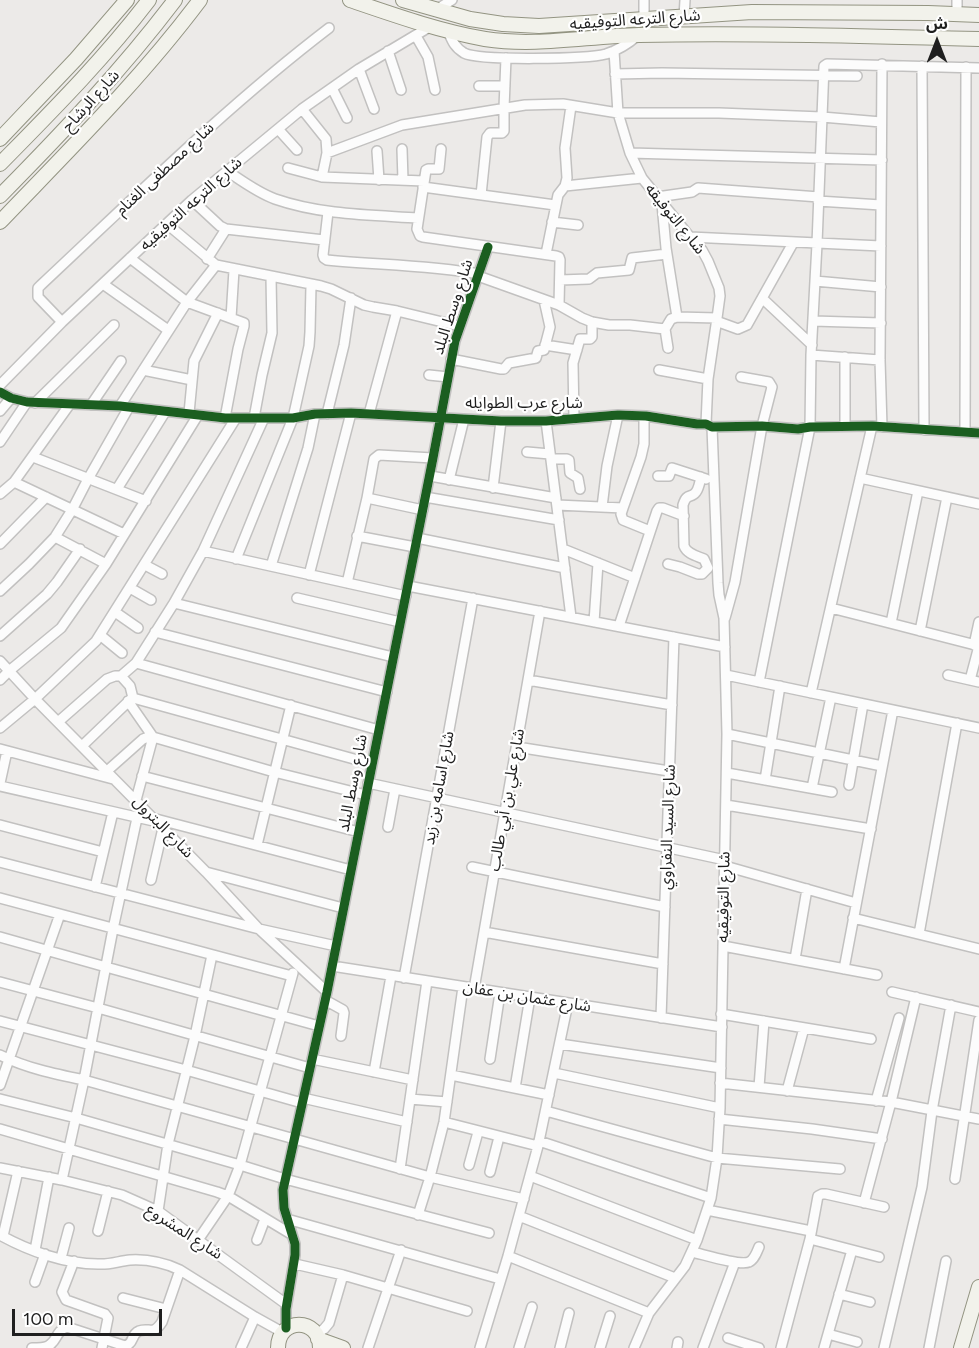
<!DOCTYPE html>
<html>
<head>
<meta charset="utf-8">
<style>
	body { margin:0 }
	#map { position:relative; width:979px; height:1348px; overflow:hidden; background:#eceae8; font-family:Figtree,"Noto Sans Arabic",sans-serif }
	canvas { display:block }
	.north { position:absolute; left:907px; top:12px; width:60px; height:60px; -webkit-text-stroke:4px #fff; paint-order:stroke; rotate:0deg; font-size:16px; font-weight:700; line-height:24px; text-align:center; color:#1f1f1f }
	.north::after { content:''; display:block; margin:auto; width:21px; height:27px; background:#1f1f1f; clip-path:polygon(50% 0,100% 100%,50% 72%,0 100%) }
	.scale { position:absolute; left:12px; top:1309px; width:150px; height:27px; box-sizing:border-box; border:3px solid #1f1f1f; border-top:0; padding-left:8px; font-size:18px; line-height:21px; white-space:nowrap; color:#1f1f1f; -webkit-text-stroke:4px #fff; paint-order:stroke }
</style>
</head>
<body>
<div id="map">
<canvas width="979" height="1348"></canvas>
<div class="north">ش</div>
<div class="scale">100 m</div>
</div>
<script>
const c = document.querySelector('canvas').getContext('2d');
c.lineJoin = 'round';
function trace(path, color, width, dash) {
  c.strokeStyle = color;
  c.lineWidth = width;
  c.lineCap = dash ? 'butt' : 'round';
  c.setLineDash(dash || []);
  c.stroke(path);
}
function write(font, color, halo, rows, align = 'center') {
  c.font = font + ' Figtree,"Noto Sans Arabic",sans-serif';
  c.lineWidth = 4.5;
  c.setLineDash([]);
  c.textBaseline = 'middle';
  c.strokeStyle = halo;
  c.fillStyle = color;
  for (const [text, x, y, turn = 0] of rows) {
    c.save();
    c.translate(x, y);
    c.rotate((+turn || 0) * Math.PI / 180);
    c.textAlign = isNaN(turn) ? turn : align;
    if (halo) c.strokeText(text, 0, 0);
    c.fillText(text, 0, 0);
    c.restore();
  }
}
const street = new Path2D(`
	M 436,10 L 452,0
	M 957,14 L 957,0
	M 684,17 L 685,0
	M 644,19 L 644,0
	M 448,31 C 452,40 454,47 464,53 C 479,61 587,59 606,54 C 618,50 628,44 637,36
	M 416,36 L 428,57 L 435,90
	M 388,51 L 401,90
	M 614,51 L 618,113 L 630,153 L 642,178 L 690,237 L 702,250 L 708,261 L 719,288 L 720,296 L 717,318 L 708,379 L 706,424
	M 922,66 L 924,430
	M 359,69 L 374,109
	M 615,74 L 662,73 L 857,76
	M 479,86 L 505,86
	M 332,88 L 347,118
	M 302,109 L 326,139 L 327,153 L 322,177
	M 278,129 L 297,150
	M 402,149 L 403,180
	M 441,149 L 439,169 L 428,169 L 426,170 L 417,229 L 420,236 L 423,237 L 556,256 L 559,257 L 560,260 L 559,305
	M 377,151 L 379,180
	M 327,153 L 402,125 L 525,105 L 563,104 L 618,113 L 719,113 L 822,117 L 881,122
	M 630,153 L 882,160
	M 288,168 L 322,177 L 424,181
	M 227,171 C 242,181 258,193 275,199 C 321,215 371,215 418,218
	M 565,186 L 567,178 L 565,148 L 571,106
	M 423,187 L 555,205
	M 481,195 L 487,137 L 490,133 L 502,133 L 504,131 L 504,108 L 506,58
	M 657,197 L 692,192 L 698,188 L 819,197
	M 192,200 L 220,226 L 226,229 L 324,240
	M 818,201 L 881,205
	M 662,204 L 666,248 L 677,317
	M 328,212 L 323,255 L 324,258 L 327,260 C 378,265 428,265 479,274
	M 552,222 L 578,225
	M 167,224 L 216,265 L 321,286 L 331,289 L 364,305 L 373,307 L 397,311 L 459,326
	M 690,237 L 881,246
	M 546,254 L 558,195 L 565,186 L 642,178
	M 130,258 L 187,302 L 244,323 L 244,326 L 238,349 L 225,418
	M 207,259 L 226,229
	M 478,276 L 559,305 L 582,318 L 592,322 L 609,325 L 630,325 L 665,329 L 671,319 L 677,317 L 717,318
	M 560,280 L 589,279 L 597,273 L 629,270 L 632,258 L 667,254
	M 815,281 L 881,287
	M 103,284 L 168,330
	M 762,298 L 812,345
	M 231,318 L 234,270
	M 716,321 L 738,329 L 747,325 L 793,243
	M 813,321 L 881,323
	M 62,322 L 38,297 L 38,288 L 41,285 C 135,197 227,106 329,28
	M 665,329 L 668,348
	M 545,345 L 577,350
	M 811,355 L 880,360
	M 845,357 L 845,426
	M 451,359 L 501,369 L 504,369 L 509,363 L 536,358 L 538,351 L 544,350 L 550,327 L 544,300
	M 143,370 L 192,380
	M 659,370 L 708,379
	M 429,375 L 448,377
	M 0,385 L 62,322 L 192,200 L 302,109 L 359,69 L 431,26
	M 0,392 L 11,398 L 27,402 L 120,406 L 225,418 L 293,418 L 315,414 L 351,413 L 501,421 L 546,421 L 618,415 L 646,416 L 697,424 L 706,424 L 712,427 L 762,426 L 798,429 L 810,427 L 872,426 L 979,433
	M 35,403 L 114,325
	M 91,405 L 121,361
	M 120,406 L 187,302 L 216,265
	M 0,411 L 11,398
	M 189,413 L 194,361 L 218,313
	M 327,414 L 344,345 L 351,298
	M 369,414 L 397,311
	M 254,418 L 262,375 L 272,333 L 271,277
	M 574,419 L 573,363 L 580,339 L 590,339 L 592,337 L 592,322
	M 546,421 L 571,617
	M 882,427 L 880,360 L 882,64
	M 965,432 L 966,67
	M 0,442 L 27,402
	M 527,452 L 550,454
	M 33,457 L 146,501
	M 551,459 L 567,459 L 569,460 L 570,473 L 578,478 L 580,489
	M 430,476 L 556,498
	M 658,476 L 669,476 L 672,468 L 706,479
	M 860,478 L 979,504
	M 449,480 L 464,419
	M 14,482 L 124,534
	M 493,488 L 501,421
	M 117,489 L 165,412
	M 0,494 L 14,482 L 70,404
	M 425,497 L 559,520
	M 367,498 L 423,510
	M 557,505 L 623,508 L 621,514 L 623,520 L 650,531
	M 602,507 L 607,466 L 618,415
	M 623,508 L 641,457 L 644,444 L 644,416
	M 357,536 L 415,547
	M 55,537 L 106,564
	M 417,538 L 565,568
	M 0,544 L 46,497
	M 563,549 L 635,578
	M 203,551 L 406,596
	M 236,559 L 293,418 L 309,346 L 310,332 L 311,285
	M 668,564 L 680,567 L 698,574 L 702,574 L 708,568 L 704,559 C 697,556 687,554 684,546 L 683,505 C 687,492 691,499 696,492 C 699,488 700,481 701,477
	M 145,565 L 162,574
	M 271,566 L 308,448 L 315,414
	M 309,575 L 351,413
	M 347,583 L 367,498 L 374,459 L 379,455 L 433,458
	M 408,586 L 725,647
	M 130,588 L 151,600
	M 0,591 L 29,564 L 55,537 L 72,510 L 88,479 L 129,407
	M 297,598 L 400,622
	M 174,603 L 393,657
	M 831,608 L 979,646
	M 115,612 L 138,628
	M 725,618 L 735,582 L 762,426 L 772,387 L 769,382 L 741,377
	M 594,622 L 598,563
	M 891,623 L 918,491
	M 619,626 L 657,511 L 659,508 L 663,508 L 684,516
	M 920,631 L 947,497
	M 155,632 L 387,692
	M 100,635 L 122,653
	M 0,636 L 47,594 L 57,582 L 80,549
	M 974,645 L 979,622
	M 0,661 L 35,699 L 206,872 L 259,929 L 327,992
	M 136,663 L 379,730
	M 726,675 L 979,728
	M 948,675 L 979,682
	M 121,676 L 136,663 L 174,603 L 203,551 L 264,418
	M 121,676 L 130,686 L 133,698
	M 0,680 L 9,671 L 61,628 L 106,564 L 198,415
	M 528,680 L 672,705
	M 970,680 L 979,646
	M 759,682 L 810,427 L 811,355 L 817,244 L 824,66 L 827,64 L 979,68
	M 811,693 L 872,426
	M 133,698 L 372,764
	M 128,701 L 153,737 L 274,772 L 366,795
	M 58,722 L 107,679 L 115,676 L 121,676
	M 0,728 L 35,699 L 96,641 L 236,418
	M 727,734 L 882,766
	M 82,746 L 131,699
	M 517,747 L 669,771
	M 0,749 L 113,779
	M 107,771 L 143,739 L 151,736
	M 727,773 L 832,792
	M 142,776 L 359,832
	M 765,780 L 780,686
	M 0,783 L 7,751
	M 368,783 L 725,860
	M 849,785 L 863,704
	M 0,786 L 158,822
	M 812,788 L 831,697
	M 136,800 L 153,737
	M 726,805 L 871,829
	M 156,819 L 351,870
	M 0,825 L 103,852
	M 388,827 L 395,789
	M 257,845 L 291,705
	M 0,862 L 259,929 L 336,946
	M 725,866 L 856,903
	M 472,867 L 665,907
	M 206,872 L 343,908
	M 151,880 L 163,828
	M 95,887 L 113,812
	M 0,898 L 292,976
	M 853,918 L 979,949
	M 484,932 L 663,964
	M 919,934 L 957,723
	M 0,937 L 106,967 L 319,1026
	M 723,946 L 877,975
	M 795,959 L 807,889
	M 332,966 L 722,1027
	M 844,969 L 893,710
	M 404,978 L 473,598
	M 0,982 L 98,1008 L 310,1068
	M 474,989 L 540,611
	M 892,992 L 979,1012
	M 325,1000 L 343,1010 L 344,1013 L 341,1036
	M 721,1014 L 871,1039
	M 661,1018 L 674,637
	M 0,1021 L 186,1070 L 302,1103
	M 560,1044 L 721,1068
	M 0,1055 C 26,1068 55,1074 84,1080 L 430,1177 L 524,1199
	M 312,1059 L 413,1080
	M 490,1059 L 500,993
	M 374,1072 L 391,976
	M 554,1073 L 720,1108
	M 451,1075 L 549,1095
	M 720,1083 L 891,1102 L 979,1119
	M 0,1085 L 60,914
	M 759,1087 L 764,1021
	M 515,1088 L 530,997
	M 787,1091 L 804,1028
	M 303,1098 L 407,1122
	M 0,1099 L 76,1118 L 240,1165 L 285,1179 L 489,1233
	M 410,1099 L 447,1102
	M 876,1101 L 899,1018
	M 546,1111 L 717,1158 L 840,1169
	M 719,1119 L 812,1129 L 882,1139
	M 444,1122 L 538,1146
	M 0,1129 L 217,1192 L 228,1196 L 291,1234
	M 539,1141 L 711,1198
	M 469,1165 L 478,1132
	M 0,1168 L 62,1180 L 122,1195 L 158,1211 L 286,1304
	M 400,1169 L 427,981
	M 490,1172 L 499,1137
	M 530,1176 L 697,1240
	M 955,1179 L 979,1020
	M 62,1180 L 84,1080 L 113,929 L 137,818
	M 864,1203 L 891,1102 L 916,997
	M 707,1210 L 811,1231
	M 158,1211 L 168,1144 L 195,1036 L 212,955
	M 418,1215 L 430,1177 L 444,1122 L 463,987
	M 519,1216 L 675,1278
	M 287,1219 L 500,1279
	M 98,1231 L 108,1191
	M 0,1235 C 29,1251 65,1264 98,1264 C 109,1265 119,1261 130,1260 C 147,1259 165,1263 180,1270 L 255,1317 L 282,1332
	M 3,1236 L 18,1171
	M 810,1239 L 879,1257
	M 198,1240 L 228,1196 L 240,1165 L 293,973
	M 257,1240 L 265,1219
	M 35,1250 L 49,1177
	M 692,1252 C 702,1254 740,1266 749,1262 C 754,1260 757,1252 759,1247
	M 508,1256 L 649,1313
	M 61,1258 L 69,1228
	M 74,1261 L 62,1292 L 66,1300 L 105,1314 L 108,1318 L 102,1348
	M 295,1264 L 343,1275 L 467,1311
	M 35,1282 L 45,1254
	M 839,1294 L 870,1302
	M 123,1298 L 166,1309
	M 286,1328 L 286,1309 L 295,1255 L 295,1244 L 284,1208 L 283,1190 L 327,992 L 433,458 L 455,341 L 488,247
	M 316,1334 L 324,1329 L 329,1323 L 343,1275
	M 828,1334 L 857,1342
	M 728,1338 L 759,1348
	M 32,1348 C 37,1348 44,1348 48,1346 C 58,1341 55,1331 67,1327 L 125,1346 C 135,1343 130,1335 139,1331 C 149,1327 153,1336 162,1322 L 180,1270
	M 241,1348 L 255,1317
	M 368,1348 L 401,1250
	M 480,1348 L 508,1256 L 538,1146 L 568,1003
	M 519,1348 L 532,1307
	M 560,1348 L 569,1313
	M 600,1348 L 610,1316
	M 634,1348 L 649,1313 L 685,1266 L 697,1240 L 711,1198 L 717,1158 L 720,1108 L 727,734 L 724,618 L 719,595 L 718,583 L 712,427
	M 677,1348 L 678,1342
	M 703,1348 L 735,1262
	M 781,1348 L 810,1239 L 818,1196 L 822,1194 L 826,1194 L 884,1207
	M 824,1348 L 852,1250
	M 884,1348 L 922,1187 L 932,1111 L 951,1005
	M 929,1348 L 946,1261`);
const secondary = new Path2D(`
	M 350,0 C 394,15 439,31 485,39 C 536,47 588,36 639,35 C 752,33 866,36 979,39
	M 403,0 L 470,19 L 503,24 L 539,26 L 752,12 L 928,13 L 979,15
	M 0,139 L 76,59 L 127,0
	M 0,164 C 52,111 104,59 149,0
	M 0,196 C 62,133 122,70 175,0
	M 0,222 C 69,150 140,80 200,0
	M 318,1339 L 343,1348
	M 278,1348 C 278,1317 320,1317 320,1348
	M 961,1348 L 979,1287`);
const cycleway = new Path2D(`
	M 0,392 L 11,398 L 27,402 L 120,406 L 225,418 L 293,418 L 315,414 L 351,413 L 501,421 L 546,421 L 618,415 L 646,416 L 697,424 L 706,424 L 712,427 L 762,426 L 798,429 L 810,427 L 872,426 L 979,433
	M 286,1328 L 286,1309 L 295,1255 L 295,1244 L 284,1208 L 283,1190 L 327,992 L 433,458 L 455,341 L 488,247`);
const streetNames = [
	["شارع الترعه التوفيقيه",635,20,-4],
	["شارع الرشاح",91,101,-48],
	["شارع مصطفى الغنام",165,169,-43],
	["شارع الترعه التوفيقيه",191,204,-42],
	["شارع التوفيقه",675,219,51],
	["شارع وسط البلد",453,307,-72],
	["شارع عرب الطوايله",524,403],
	["شارع وسط البلد",353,783,-79],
	["شارع اسامه بن زيد",439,788,-80],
	["شارع علي بن أبي طالب",507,800,-80],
	["شارع البترول",163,827,46],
	["شارع السيد النفراوي",668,827,-88],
	["شارع التوفيقيه",724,897,-89],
	["شارع عثمان بن عفان",527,997,9],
	["شارع المشروع",184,1232,33]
];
trace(street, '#c2c1c0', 12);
trace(secondary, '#939482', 16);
trace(street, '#fcfcfc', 9);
trace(secondary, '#f2f2eb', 14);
trace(cycleway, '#1b5e20', 9);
write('16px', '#1f1f1f', '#fff', streetNames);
</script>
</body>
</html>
